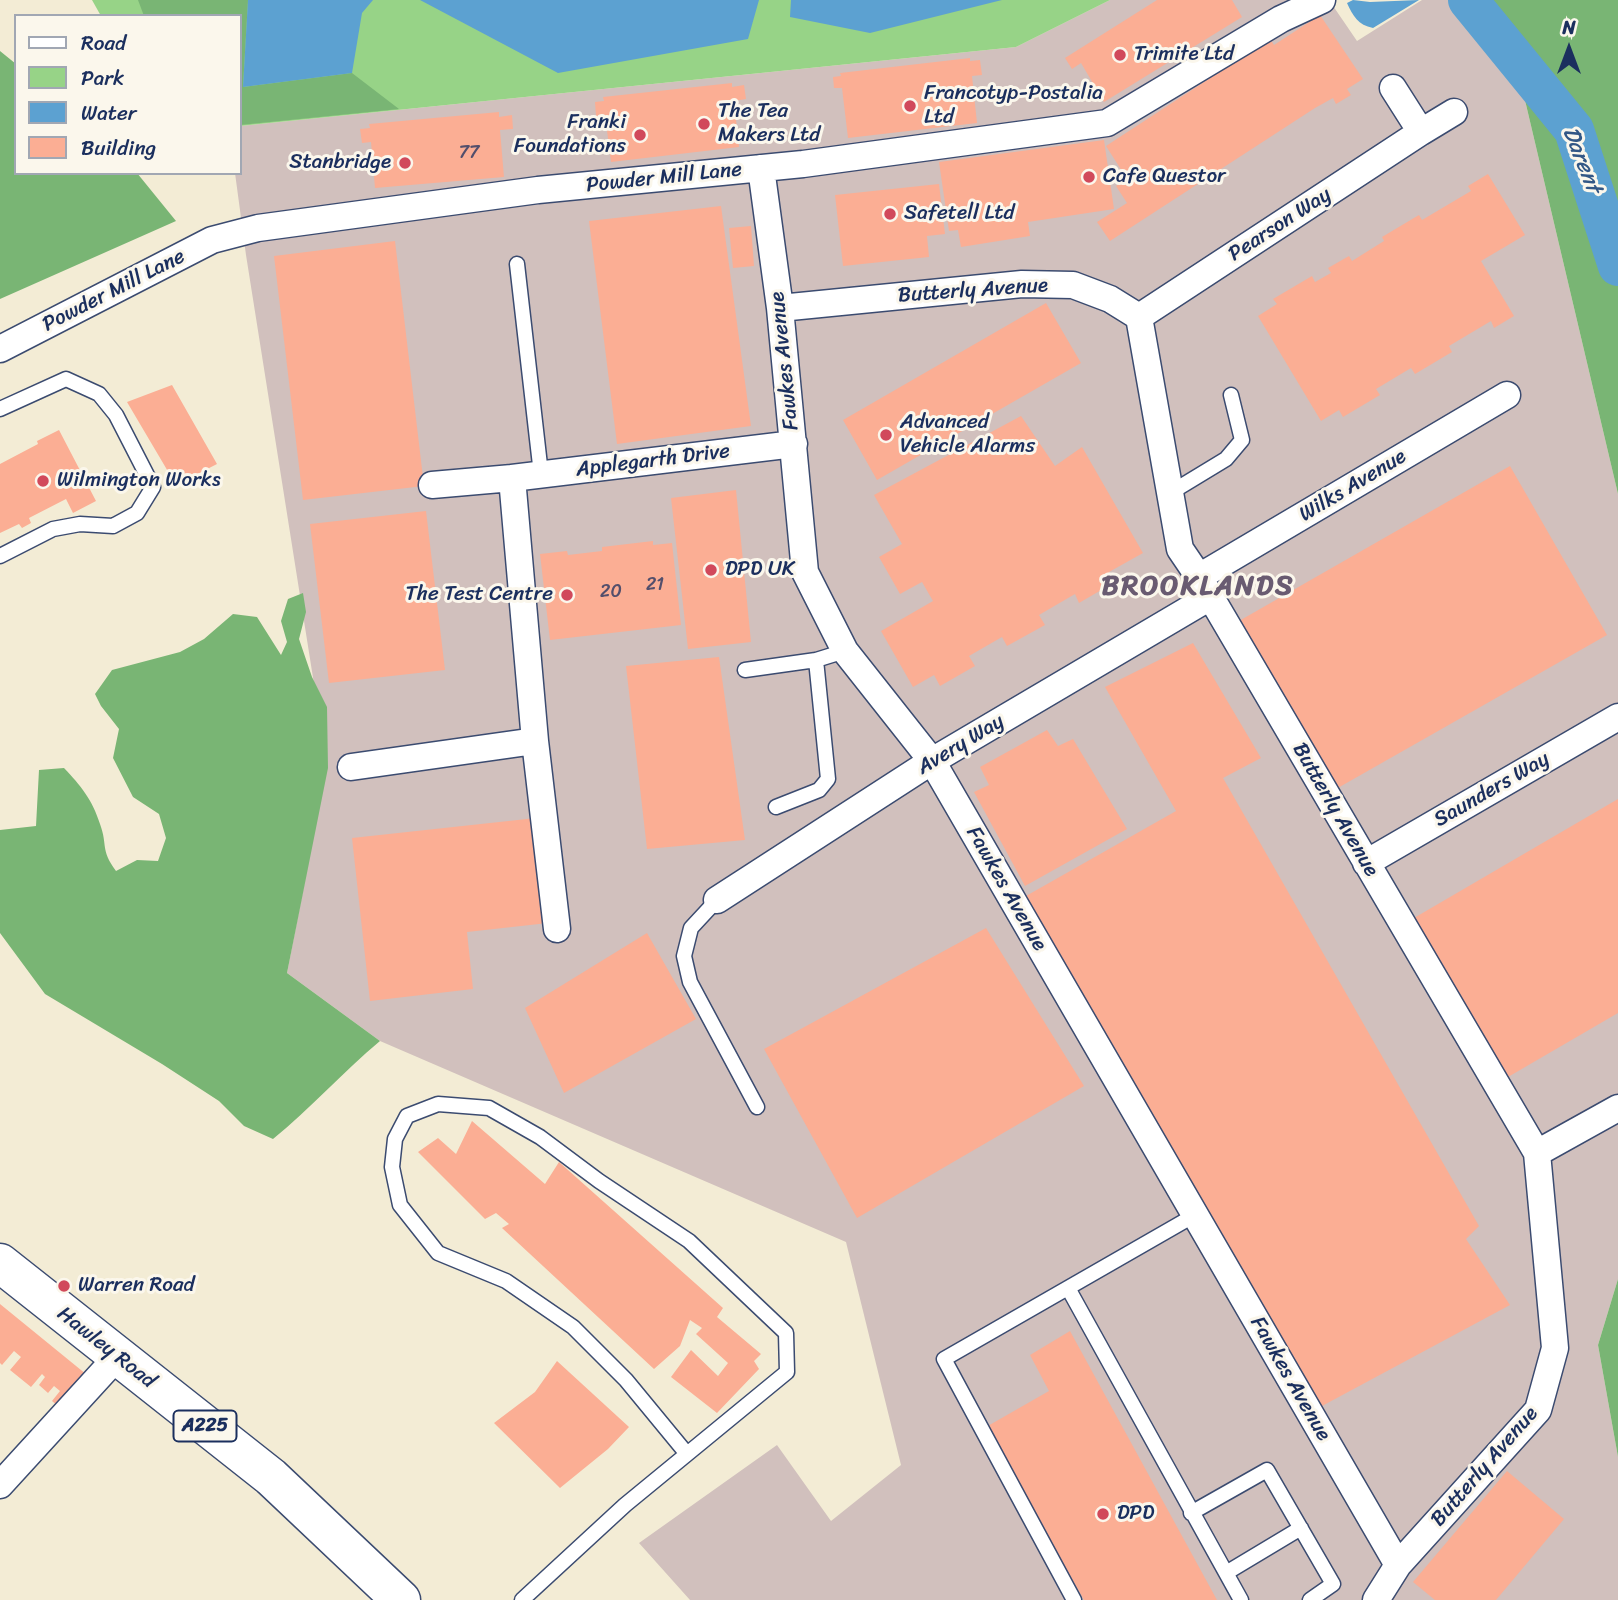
<!DOCTYPE html>
<html>
<head>
<meta charset="utf-8">
<style>
	body { margin:0 }
	#map { position:relative; width:1618px; height:1600px; overflow:hidden; background:#f3ecd5; font-family:Sriracha,sans-serif }
	canvas { display:block }
	.legend { position:absolute; left:14px; top:14px; width:228px; height:161px; box-sizing:border-box; background:#fbf7ec; border:2px solid #a1a7b3; margin:0; padding:9px 12px; list-style:none; font-size:21px; color:#1b2f5e }
	.legend li { display:flex; align-items:center; gap:14px; height:35px }
	.legend b { width:35px; border:2px solid #a1a7b3 }
	.north { position:absolute; left:1534px; top:14px; width:70px; height:70px; -webkit-text-stroke:5px #fbf7ec; paint-order:stroke; rotate:0deg; font-size:19px; font-weight:700; line-height:28px; text-align:center; color:#1b2f5e }
	.north::after { content:''; display:block; margin:auto; width:24px; height:32px; background:#1b2f5e; clip-path:polygon(50% 0,100% 100%,50% 72%,0 100%) }
</style>
</head>
<body>
<div id="map">
<canvas width="1618" height="1600"></canvas>
<ul class="legend">
<li><b style="height:9px;background:#fff"></b>Road</li>
<li><b style="height:19px;background:#97d387"></b>Park</li>
<li><b style="height:19px;background:#5ca1d1"></b>Water</li>
<li><b style="height:19px;background:#fbae94"></b>Building</li>
</ul>
<div class="north">N</div>
</div>
<script>
const c = document.querySelector('canvas').getContext('2d');
c.lineJoin = 'round';
function fill(path, color) {
  c.fillStyle = color;
  c.fill(path, 'evenodd');
}
function trace(path, color, width, dash) {
  c.strokeStyle = color;
  c.lineWidth = width;
  c.lineCap = dash ? 'butt' : 'round';
  c.setLineDash(dash || []);
  c.stroke(path);
}
function write(font, color, halo, rows, align = 'center') {
  c.font = font + ' Sriracha,sans-serif';
  c.lineWidth = 6;
  c.setLineDash([]);
  c.textBaseline = 'middle';
  c.strokeStyle = halo;
  c.fillStyle = color;
  for (const [text, x, y, turn = 0] of rows) {
    c.save();
    c.translate(x, y);
    c.rotate((+turn || 0) * Math.PI / 180);
    c.textAlign = isNaN(turn) ? turn : align;
    if (halo) c.strokeText(text, 0, 0);
    c.fillText(text, 0, 0);
    c.restore();
  }
}
const industrial = new Path2D(`
	M 1110,0 L 1329,0 L 1357,41 L 1422,0 L 1448,0 L 1524,96 L 1618,494 L 1618,1279 L 1598,1345 L 1618,1457 L 1618,1600 L 690,1600 L 639,1543 L 777,1445 L 831,1521 L 901,1465 L 846,1242 L 380,1041 L 287,973 L 327,766 L 246,255 L 235,173 L 240,173 L 240,126 L 1016,47 Z`);
const green = new Path2D(`
	M 92,0 L 1110,0 L 1016,47 L 240,126 L 240,16 L 101,16 Z`);
const forest = new Path2D(`
	M 138,0 L 248,0 L 243,87 L 352,73 L 399,109 L 240,125 L 240,16 L 144,16 Z
	M 1448,0 L 1618,0 L 1618,494 L 1524,96 Z
	M 0,51 L 16,64 L 16,173 L 137,173 L 176,221 L 0,299 Z
	M 303,593 L 306,612 L 299,639 L 312,677 L 327,707 L 328,768 L 287,973 L 380,1041 C 343,1072 311,1108 273,1139 L 244,1126 L 219,1101 L 162,1064 L 45,994 L 0,933 L 0,830 L 36,826 L 39,770 L 64,768 C 81,786 92,799 100,824 C 108,846 100,849 116,871 L 137,860 L 158,861 L 166,838 L 159,814 L 133,797 L 113,758 L 119,729 L 101,706 L 95,694 L 112,670 L 180,652 L 204,639 L 233,614 L 257,617 L 281,655 L 287,642 L 281,621 L 288,599 Z
	M 1618,1279 L 1618,1457 L 1598,1345 Z`);
const water = new Path2D(`
	M 248,0 L 373,0 L 362,13 L 352,73 L 243,87 Z
	M 420,0 L 759,0 L 748,39 L 558,73 Z
	M 791,0 L 1002,0 L 870,33 L 790,17 Z
	M 1353,0 L 1370,2 L 1419,0 L 1373,28 C 1358,25 1353,16 1347,3 Z`);
const river = new Path2D(`
	M 1468,0 L 1574,130 L 1618,266`);
const building = new Path2D(`
	M 1157,0 L 1232,0 L 1242,17 L 1104,102 L 1081,63 L 1072,69 L 1065,58 Z
	M 1320,15 L 1363,79 L 1347,89 L 1351,95 L 1336,104 L 1333,98 L 1315,108 L 1110,241 L 1097,222 L 1127,203 L 1116,186 L 1127,179 L 1106,146 L 1270,39 L 1274,45 Z
	M 970,58 L 970,61 L 980,60 L 982,75 L 972,76 L 977,123 L 848,138 L 842,88 L 834,88 L 833,77 L 841,76 L 840,73 Z
	M 732,83 L 732,87 L 744,85 L 746,99 L 734,101 L 739,147 L 611,162 L 605,115 L 596,116 L 595,102 L 604,101 L 603,97 Z
	M 499,112 L 499,117 L 512,115 L 513,129 L 500,130 L 504,177 L 375,188 L 371,142 L 362,143 L 360,129 L 370,128 L 369,124 Z
	M 1104,140 L 1114,209 L 1028,222 L 1030,236 L 961,247 L 958,230 L 949,231 L 939,162 Z
	M 1488,174 L 1525,235 L 1481,261 L 1514,316 L 1494,328 L 1491,321 L 1449,346 L 1452,352 L 1415,374 L 1411,368 L 1376,389 L 1380,395 L 1343,417 L 1339,410 L 1321,421 L 1258,316 L 1277,304 L 1273,299 L 1312,276 L 1315,282 L 1331,273 L 1328,268 L 1349,256 L 1352,261 L 1384,241 L 1382,237 L 1419,215 L 1422,220 L 1471,191 L 1468,186 Z
	M 939,184 L 945,234 L 927,236 L 929,257 L 843,266 L 835,195 Z
	M 721,206 L 751,426 L 617,444 L 589,221 Z
	M 751,226 L 754,266 L 733,268 L 729,228 Z
	M 395,241 L 424,486 L 303,500 L 274,256 Z
	M 1046,303 L 1081,363 L 877,480 L 843,420 Z
	M 172,385 L 217,464 L 176,485 L 127,402 Z
	M 1021,416 L 1055,466 L 1082,447 L 1143,553 L 1109,572 L 1115,582 L 1079,603 L 1075,594 L 1039,615 L 1045,625 L 1007,646 L 1002,637 L 969,656 L 975,666 L 940,686 L 934,675 L 913,687 L 881,631 L 933,601 L 922,582 L 900,594 L 879,557 L 902,544 L 874,495 Z
	M 59,430 L 96,501 L 73,513 L 66,499 L 29,518 L 31,523 L 22,528 L 19,524 L 0,533 L 0,464 L 38,444 L 37,441 Z
	M 1510,466 L 1607,635 L 1336,789 L 1239,621 Z
	M 736,490 L 751,642 L 688,649 L 671,498 Z
	M 426,511 L 445,670 L 329,683 L 310,524 Z
	M 653,541 L 653,545 L 672,543 L 681,625 L 550,640 L 540,554 L 567,551 L 568,555 L 602,551 L 602,547 Z
	M 1193,643 L 1261,758 L 1223,778 L 1479,1226 L 1466,1239 L 1510,1305 L 1322,1406 L 1026,896 L 1176,811 L 1105,687 Z
	M 719,657 L 745,840 L 647,849 L 626,666 Z
	M 1047,730 L 1058,746 L 1073,739 L 1127,829 L 1025,886 L 974,792 L 989,785 L 980,767 Z
	M 1618,799 L 1618,1013 L 1508,1077 L 1414,918 Z
	M 536,818 L 548,923 L 467,932 L 473,989 L 370,1001 L 352,838 Z
	M 986,928 L 1084,1086 L 857,1218 L 764,1049 Z
	M 647,933 L 696,1019 L 564,1093 L 525,1008 Z
	M 472,1121 L 545,1184 L 559,1162 L 723,1308 L 717,1317 L 761,1354 L 754,1361 L 759,1369 L 717,1413 L 671,1377 L 691,1350 L 718,1376 L 728,1363 L 696,1334 L 702,1328 L 690,1320 L 680,1346 L 654,1369 L 502,1228 L 509,1224 L 496,1213 L 485,1219 L 418,1152 L 438,1138 L 456,1154 Z
	M 0,1304 L 92,1379 L 65,1412 L 52,1401 L 60,1391 L 54,1386 L 48,1393 L 39,1385 L 45,1377 L 42,1374 L 31,1387 L 10,1370 L 21,1357 L 14,1351 L 2,1365 L 0,1363 Z
	M 1070,1331 L 1217,1600 L 1084,1600 L 986,1427 L 1049,1391 L 1030,1355 Z
	M 557,1361 L 629,1427 L 608,1449 L 560,1488 L 494,1423 L 535,1392 Z
	M 1507,1471 L 1564,1519 L 1496,1600 L 1435,1600 L 1413,1582 Z`);
const lane = new Path2D(`
	M 517,264 L 541,474
	M 0,409 L 66,379 L 99,394 L 116,415 L 153,487 L 137,513 L 113,526 L 80,524 L 53,529 L 0,556
	M 1170,493 L 1226,459 L 1242,440 L 1231,395
	M 745,670 L 816,660 L 845,651
	M 776,807 L 819,790 L 828,779 L 816,660
	M 717,900 L 691,928 L 684,956 L 690,982 L 757,1107
	M 1068,1288 L 1241,1600
	M 1191,1513 L 1267,1470 L 1333,1584 L 1310,1600
	M 1226,1573 L 1301,1528
	M 522,1600 L 625,1505 L 787,1372 L 786,1333 L 689,1241 L 599,1181 L 540,1137 L 489,1108 L 438,1104 L 407,1116 L 395,1139 L 392,1167 L 400,1205 L 438,1253 L 506,1281 L 573,1327 L 626,1380 L 687,1454
	M 1074,1600 L 944,1359 L 1195,1215`);
const street = new Path2D(`
	M 1421,132 L 1454,112
	M 761,168 L 780,308 L 805,572 L 845,651 L 932,761 L 1398,1565
	M 780,308 L 1022,284 L 1073,285 L 1110,299 L 1139,317 L 1180,549 L 1199,577 L 1537,1153 L 1555,1348 L 1538,1410 L 1398,1565 L 1376,1600
	M 1139,317 L 1421,132 L 1393,88
	M 0,349 L 212,240 L 258,228 L 538,190 L 803,164 L 1107,123 L 1281,19 L 1322,0
	M 432,485 L 512,478
	M 1199,577 L 1507,395
	M 535,741 L 557,929
	M 351,767 L 535,741 L 512,478 L 794,444
	M 1366,863 L 1618,717
	M 717,900 L 932,761 L 1210,597
	M 1537,1153 L 1618,1108
	M 0,1485 L 117,1357`);
const primary = new Path2D(`
	M 0,1263 L 271,1477 L 401,1600`);
const markers = [
	[1120,55,7,"#d1495b"],
	[910,106,7,"#d1495b"],
	[704,124,7,"#d1495b"],
	[640,135,7,"#d1495b"],
	[405,163,7,"#d1495b"],
	[1089,177,7,"#d1495b"],
	[890,214,7,"#d1495b"],
	[886,435,7,"#d1495b"],
	[43,481,7,"#d1495b"],
	[711,570,7,"#d1495b"],
	[567,595,7,"#d1495b"],
	[64,1286,7,"#d1495b"],
	[1103,1514,7,"#d1495b"]
];
const numberNames = [
	["77",469,153],
	["21",655,585],
	["20",611,592]
];
const shields = [
	[205,1426,63]
];
const shieldNames = [
	["A225",205,1426]
];
const poiNames = [
	["Trimite Ltd",1134,55],
	["Francotyp-Postalia",924,94],
	["Ltd",924,118],
	["The Tea",718,112],
	["Makers Ltd",718,136],
	["Franki",626,123,"right"],
	["Foundations",626,147,"right"],
	["Stanbridge",391,163,"right"],
	["Cafe Questor",1103,177],
	["Safetell Ltd",904,214],
	["Advanced",900,423],
	["Vehicle Alarms",900,447],
	["Wilmington Works",57,481],
	["DPD UK",725,570],
	["The Test Centre",553,595,"right"],
	["Warren Road",78,1286],
	["DPD",1117,1514]
];
const streetNames = [
	["Powder Mill Lane",664,178,-6],
	["Pearson Way",1280,225,-33],
	["Powder Mill Lane",114,291,-27],
	["Butterly Avenue",973,291,-4],
	["Fawkes Avenue",785,361,-96],
	["Applegarth Drive",653,461,-7],
	["Wilks Avenue",1353,486,-31],
	["Avery Way",961,745,-31],
	["Saunders Way",1492,790,-30],
	["Butterly Avenue",1335,810,60],
	["Fawkes Avenue",1006,889,60],
	["Hawley Road",106,1348,38],
	["Fawkes Avenue",1290,1379,60],
	["Butterly Avenue",1485,1467,-49]
];
const waterNames = [
	["Darent",1581,160,68]
];
const districtNames = [
	["BROOKLANDS",1198,587]
];
fill(industrial, '#d1c0bd');
fill(green, '#97d387');
fill(forest, '#79b574');
fill(water, '#5ca1d1');
trace(river, '#5ca1d1', 40);
fill(building, '#fbae94');
trace(lane, '#3b4b70', 17);
trace(street, '#3b4b70', 29);
trace(primary, '#3b4b70', 41);
trace(lane, '#fff', 14);
trace(street, '#fff', 26);
trace(primary, '#fff', 38);
for (const [x, y, r, color] of markers) {
  const dot = new Path2D();
  dot.arc(x, y, r, 0, 2 * Math.PI);
  c.fillStyle = color;
  c.fill(dot);
  trace(dot, '#fbf7ec', 2.5);
}
write('18px', '#534f6c', null, numberNames);
for (const [x, y, w] of shields) {
  const box = new Path2D();
  box.roundRect(x - w / 2, y - 15.5, w, 31, 5);
  c.fillStyle = '#fbf7ec';
  c.fill(box);
  trace(box, '#1b2f5e', 2);
}
write('bold 19px', '#1b2f5e', null, shieldNames);
write('21px', '#1b2f5e', '#fbf7ec', poiNames, 'left');
write('21px', '#1b2f5e', '#fbf7ec', streetNames);
write('italic 23px', '#325786', '#fbf7ec', waterNames);
c.letterSpacing = '2px';
write('bold 28px', '#695b71', '#fbf7ec', districtNames);
c.letterSpacing = '0px';
</script>
</body>
</html>
